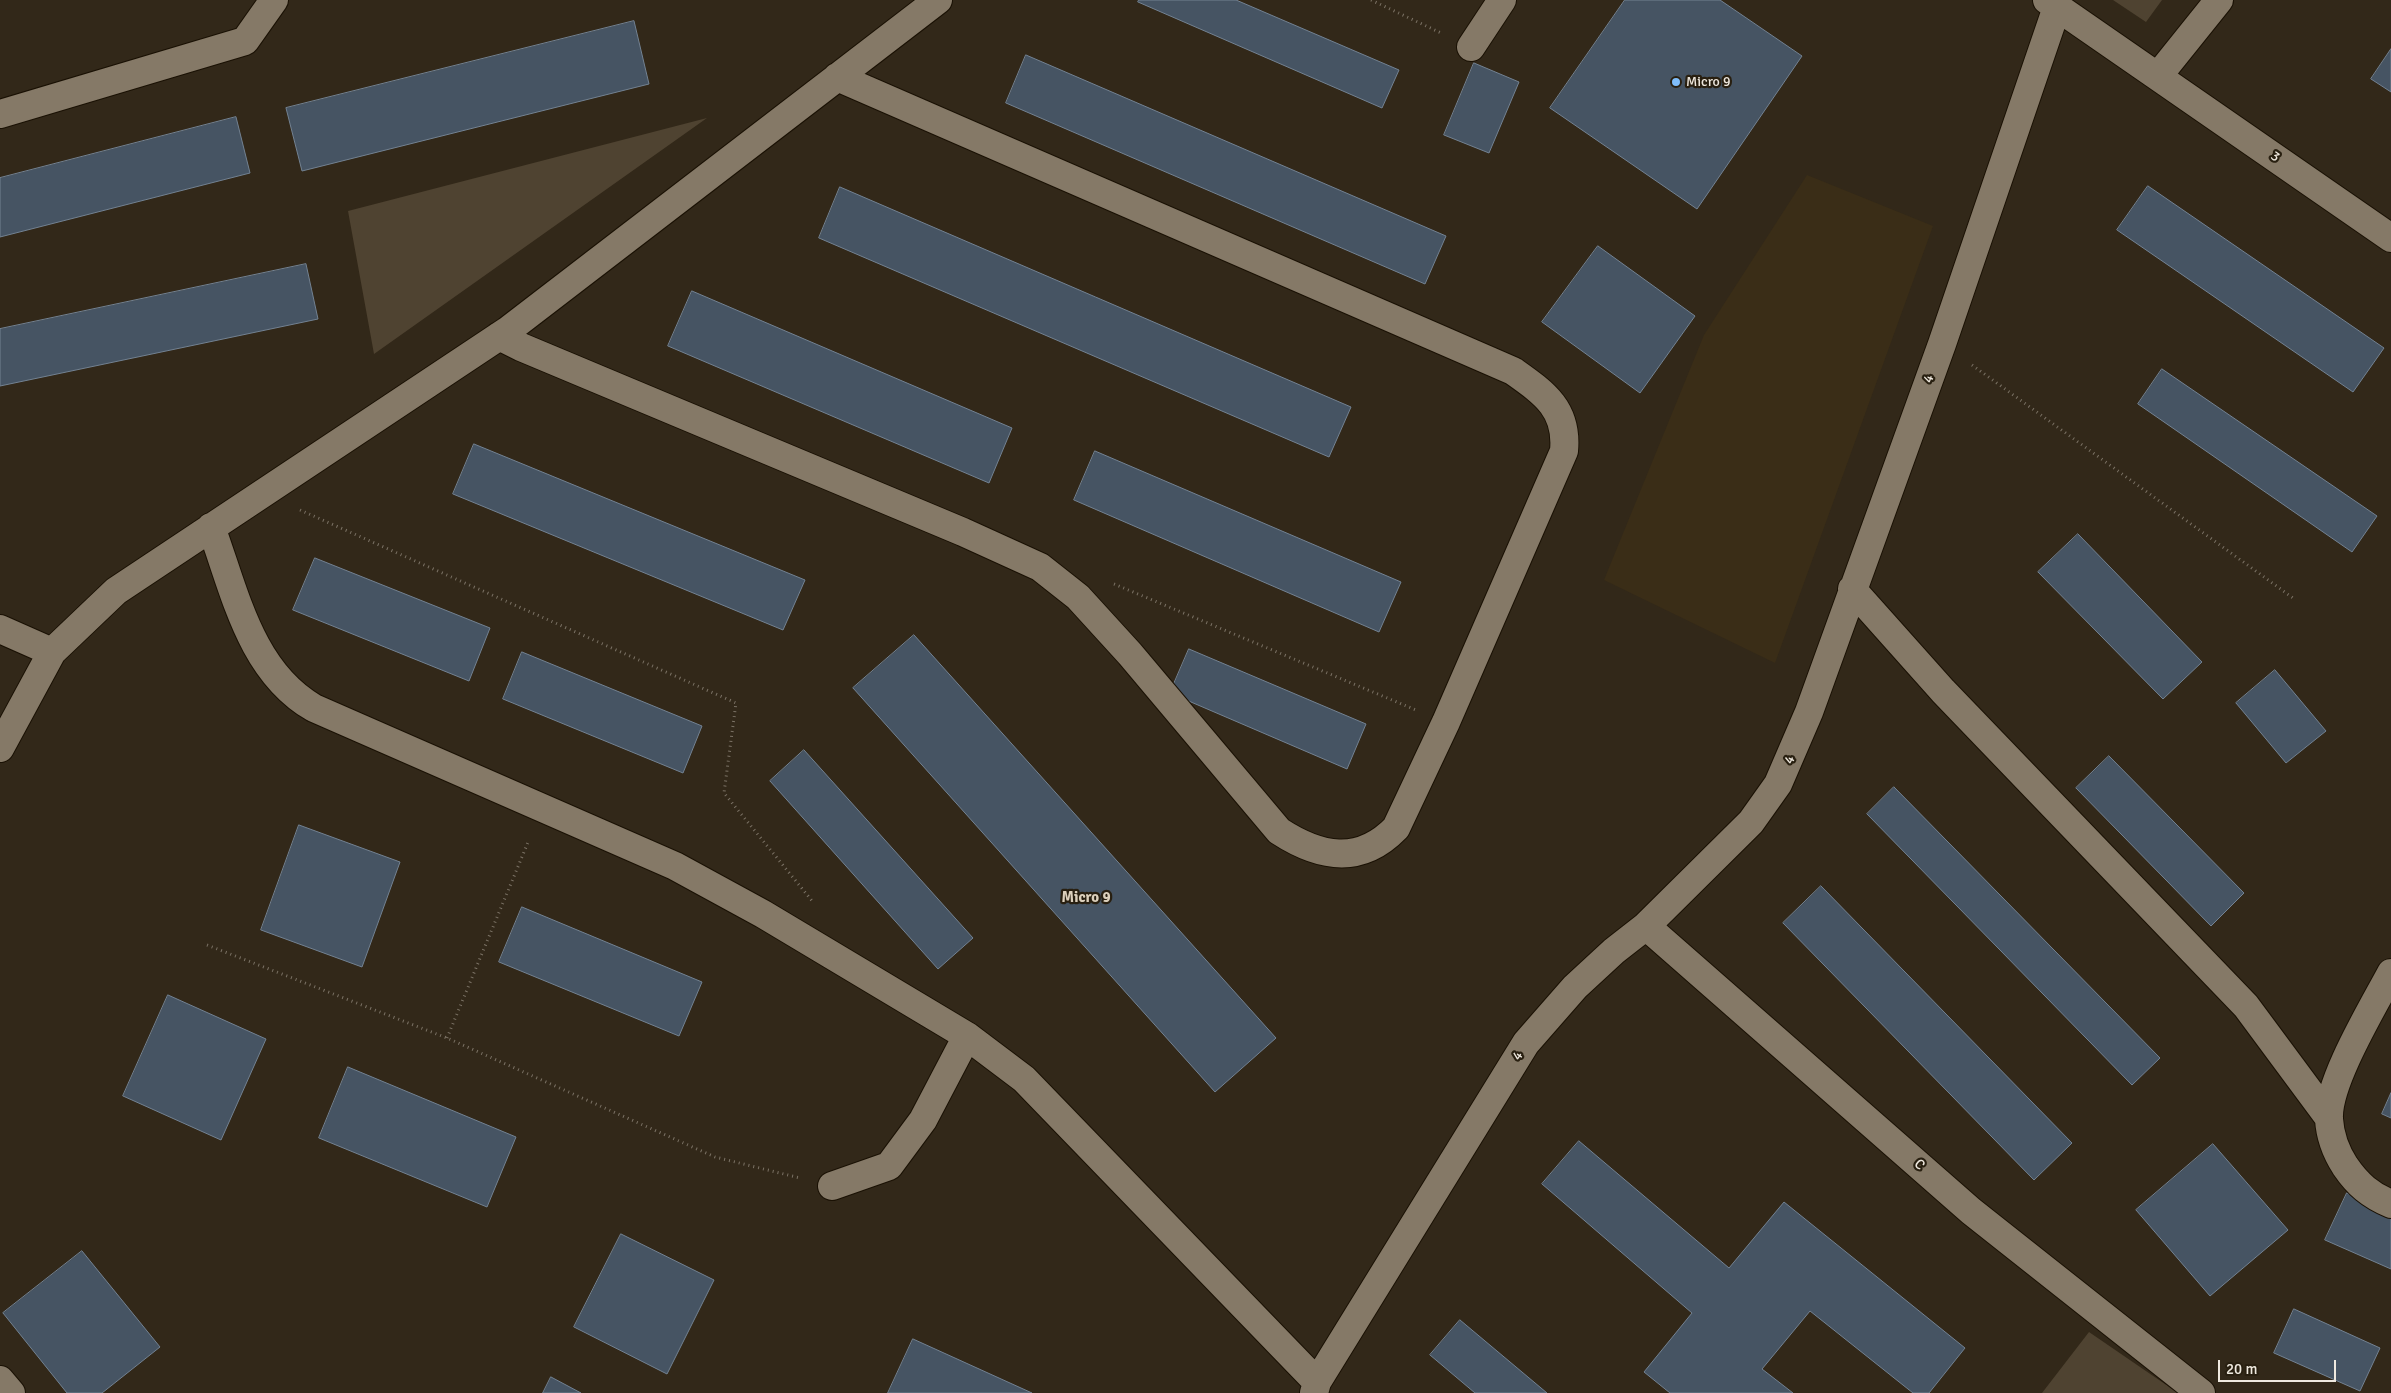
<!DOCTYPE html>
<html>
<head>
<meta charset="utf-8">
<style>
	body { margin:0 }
	#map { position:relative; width:2391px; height:1393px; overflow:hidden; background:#322819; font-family:Signika,sans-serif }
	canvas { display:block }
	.scale { position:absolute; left:2218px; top:1360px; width:118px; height:22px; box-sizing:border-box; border:2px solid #efe9df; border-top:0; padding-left:6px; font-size:15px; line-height:18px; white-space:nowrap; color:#efe9df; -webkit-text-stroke:4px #281f10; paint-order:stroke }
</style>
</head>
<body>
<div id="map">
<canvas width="2391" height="1393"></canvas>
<div class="scale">20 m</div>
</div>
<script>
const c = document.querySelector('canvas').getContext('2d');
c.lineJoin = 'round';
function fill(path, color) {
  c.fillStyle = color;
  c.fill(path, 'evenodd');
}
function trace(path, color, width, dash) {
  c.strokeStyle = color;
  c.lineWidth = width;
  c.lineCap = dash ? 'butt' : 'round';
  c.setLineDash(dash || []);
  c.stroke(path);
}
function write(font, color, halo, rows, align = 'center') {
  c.font = font + ' Signika,sans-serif';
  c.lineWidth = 4.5;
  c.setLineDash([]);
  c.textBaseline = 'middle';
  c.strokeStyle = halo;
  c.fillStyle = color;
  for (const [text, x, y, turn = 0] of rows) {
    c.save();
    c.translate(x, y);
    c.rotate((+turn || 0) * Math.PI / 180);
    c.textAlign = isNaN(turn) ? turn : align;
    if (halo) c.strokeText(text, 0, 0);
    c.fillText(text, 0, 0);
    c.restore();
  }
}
const built = new Path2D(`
	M 1807,175 L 1933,226 L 1775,663 L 1604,580 L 1704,335 Z`);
const green = new Path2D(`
	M 2113,0 L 2162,0 L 2146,22 Z
	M 707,118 L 374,354 L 348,211 Z
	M 2089,1332 L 2178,1393 L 2042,1393 Z`);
const building = new Path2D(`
	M 1139,0 L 1236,0 L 1399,70 L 1382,108 L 1138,2 Z
	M 1625,0 L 1720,0 L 1802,56 L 1697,209 L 1550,108 Z
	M 634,21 L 649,84 L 302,171 L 286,108 Z
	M 2391,49 L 2391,92 L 2371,79 Z
	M 1026,55 L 1446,236 L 1425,284 L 1006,103 Z
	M 1474,63 L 1519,82 L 1489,153 L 1444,135 Z
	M 236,117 L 250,173 L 0,237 L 0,178 Z
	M 2148,186 L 2384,348 L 2353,392 L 2117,230 Z
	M 840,187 L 1351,407 L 1329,457 L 819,238 Z
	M 1598,246 L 1695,316 L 1640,393 L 1542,322 Z
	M 306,264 L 318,319 L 0,386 L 0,329 Z
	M 692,291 L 1012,428 L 989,483 L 668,346 Z
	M 2162,369 L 2377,516 L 2352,552 L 2138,404 Z
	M 474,444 L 805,580 L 783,630 L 453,494 Z
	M 1095,451 L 1401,582 L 1379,632 L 1074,500 Z
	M 2078,534 L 2202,662 L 2163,699 L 2038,572 Z
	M 315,558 L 490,628 L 469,681 L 293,610 Z
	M 914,635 L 1276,1038 L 1215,1092 L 853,688 Z
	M 1189,649 L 1366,724 L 1347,769 L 1170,693 Z
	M 522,652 L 702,726 L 683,773 L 503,699 Z
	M 2275,670 L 2326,731 L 2286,763 L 2236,703 Z
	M 804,750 L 973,938 L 938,969 L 770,781 Z
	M 2109,756 L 2244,893 L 2211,926 L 2076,788 Z
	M 1894,787 L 2160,1058 L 2132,1085 L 1867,814 Z
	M 299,825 L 400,862 L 362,967 L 261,930 Z
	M 1821,886 L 2072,1143 L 2034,1180 L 1783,923 Z
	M 522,907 L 702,982 L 679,1036 L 499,962 Z
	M 168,995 L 266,1039 L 221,1140 L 123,1096 Z
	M 348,1067 L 516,1137 L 487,1207 L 319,1138 Z
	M 2391,1093 L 2391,1118 L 2382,1114 Z
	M 1579,1141 L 1729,1268 L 1784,1202 L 1965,1348 L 1929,1393 L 1913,1393 L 1810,1311 L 1762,1369 L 1793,1393 L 1670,1393 L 1644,1372 L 1692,1313 L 1542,1184 Z
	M 2213,1144 L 2288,1230 L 2210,1296 L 2136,1210 Z
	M 2347,1193 L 2391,1213 L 2391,1269 L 2325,1240 Z
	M 621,1234 L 714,1280 L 667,1374 L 574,1327 Z
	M 82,1251 L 160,1347 L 102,1393 L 67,1393 L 3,1313 Z
	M 2294,1309 L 2380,1348 L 2360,1391 L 2274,1353 Z
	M 1460,1320 L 1547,1393 L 1475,1393 L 1430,1355 Z
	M 913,1339 L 1032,1393 L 888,1393 Z
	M 551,1377 L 581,1393 L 543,1393 Z`);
const path = new Path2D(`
	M 1371,0 L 1441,33
	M 1972,365 L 2293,598
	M 300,510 L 736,703 L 724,793 L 813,902
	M 1114,584 L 1416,710
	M 207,945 L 447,1038 L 715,1157 L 800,1178
	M 447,1038 L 529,840`);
const minor = new Path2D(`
	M 2047,0 L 2391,238
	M 1471,47 L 1502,0
	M 2158,76 L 2219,0
	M 0,114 L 245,41 L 274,0
	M 499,336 L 521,347 L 963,532 L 1040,567 L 1078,597 L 1130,654 L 1279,831 C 1319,857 1359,866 1396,828 L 1446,722 L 1564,451 C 1568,409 1544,393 1513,371 L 837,77
	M 211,527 C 235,592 250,671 314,708 L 675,866 L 763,914 L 967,1036 L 1024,1079 L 1317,1382
	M 1852,589 L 1943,691 L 2246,1006 L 2329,1118
	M 0,629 L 52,652
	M 0,748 L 52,652 L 116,591 L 507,331 L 938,0
	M 1646,926 L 1971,1211 L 2201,1393
	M 2391,973 C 2373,1007 2327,1083 2329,1119 C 2330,1136 2336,1152 2345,1166 C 2358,1185 2370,1195 2391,1204
	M 832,1186 L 889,1166 L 923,1120 L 967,1036
	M 0,1380 L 11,1393
	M 1314,1393 L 1317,1382 L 1526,1043 L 1575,987 L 1614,951 L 1646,926 L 1751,822 L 1778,784 L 1809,712 L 1942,344 L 2057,7`);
const markers = [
	[1676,82,5,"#7fbdfa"]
];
const poiNames = [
	["Micro 9",1686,82]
];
const streetNames = [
	["3",2275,157,35],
	["4",1929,379,-70],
	["4",1790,760,-64],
	["4",1518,1056,-56],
	["C",1919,1165,41]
];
const neighbourhoodNames = [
	["Micro 9",1086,898]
];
fill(built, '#3a2d17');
fill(green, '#4f4331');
fill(building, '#465463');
trace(building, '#738292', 1);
trace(minor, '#1a1104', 30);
trace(path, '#7c7366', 3, [1, 4]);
trace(minor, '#857967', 28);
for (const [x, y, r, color] of markers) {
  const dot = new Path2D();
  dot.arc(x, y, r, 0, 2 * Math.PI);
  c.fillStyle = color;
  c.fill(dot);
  trace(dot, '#281f10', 2);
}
write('14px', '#efe9df', '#281f10', poiNames, 'left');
write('14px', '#efe9df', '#281f10', streetNames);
write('bold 15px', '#dcd0bc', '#281f10', neighbourhoodNames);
</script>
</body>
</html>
